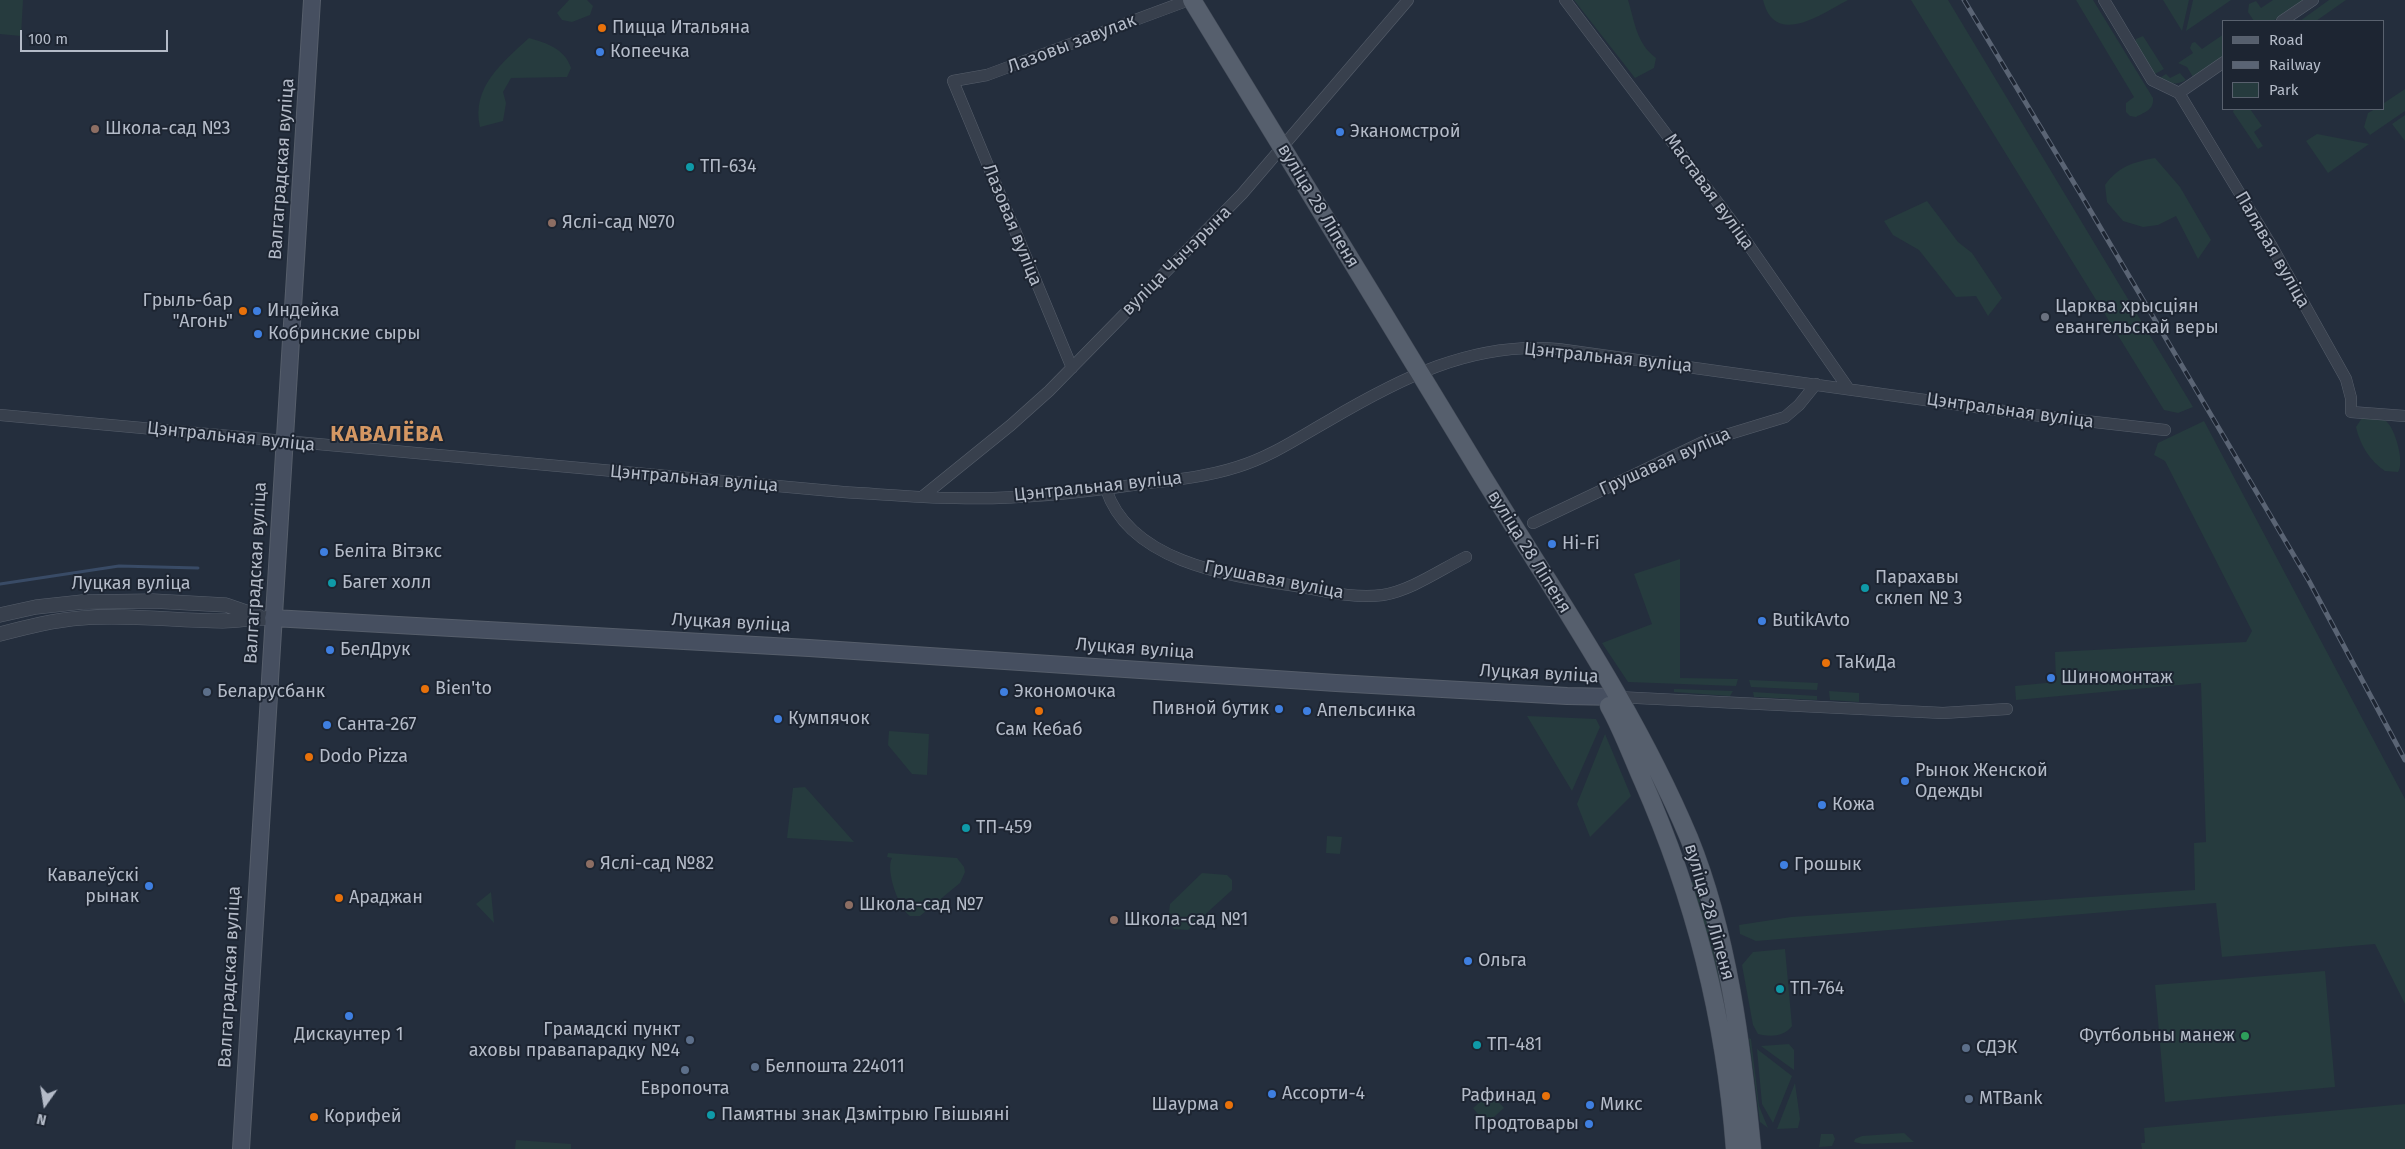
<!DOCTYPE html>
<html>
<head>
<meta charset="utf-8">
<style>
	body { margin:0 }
	#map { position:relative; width:2405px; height:1149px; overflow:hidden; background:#242e3d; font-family:"Fira Sans",sans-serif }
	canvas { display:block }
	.legend { position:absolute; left:2222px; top:20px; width:162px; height:90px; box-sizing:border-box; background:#1d2532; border:1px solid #59616e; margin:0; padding:6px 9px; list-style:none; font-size:15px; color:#b4bbc8 }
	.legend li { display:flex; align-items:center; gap:10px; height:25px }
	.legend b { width:25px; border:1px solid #59616e }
	.north { position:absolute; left:20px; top:1079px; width:50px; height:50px; -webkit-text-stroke:4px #1d2532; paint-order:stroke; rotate:193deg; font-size:14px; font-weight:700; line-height:20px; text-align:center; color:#b4bbc8 }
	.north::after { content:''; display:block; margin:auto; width:18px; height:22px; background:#b4bbc8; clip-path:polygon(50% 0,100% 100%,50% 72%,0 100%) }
	.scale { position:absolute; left:20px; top:30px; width:148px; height:22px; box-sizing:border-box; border:2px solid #b4bbc8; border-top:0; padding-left:6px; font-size:15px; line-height:18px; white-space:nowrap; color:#b4bbc8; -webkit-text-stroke:4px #1d2532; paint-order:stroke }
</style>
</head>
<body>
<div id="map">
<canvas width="2405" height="1149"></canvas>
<ul class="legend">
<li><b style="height:6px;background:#565f6d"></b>Road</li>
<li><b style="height:6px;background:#5a6474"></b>Railway</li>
<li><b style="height:14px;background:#263b3e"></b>Park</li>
</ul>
<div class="north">N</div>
<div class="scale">100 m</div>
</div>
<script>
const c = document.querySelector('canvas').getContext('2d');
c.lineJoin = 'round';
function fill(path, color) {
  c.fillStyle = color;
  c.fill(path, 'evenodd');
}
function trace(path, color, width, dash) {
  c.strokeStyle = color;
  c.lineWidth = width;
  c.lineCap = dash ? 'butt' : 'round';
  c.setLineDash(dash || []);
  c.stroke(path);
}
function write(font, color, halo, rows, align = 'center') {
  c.font = font + ' "Fira Sans",sans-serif';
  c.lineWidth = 4;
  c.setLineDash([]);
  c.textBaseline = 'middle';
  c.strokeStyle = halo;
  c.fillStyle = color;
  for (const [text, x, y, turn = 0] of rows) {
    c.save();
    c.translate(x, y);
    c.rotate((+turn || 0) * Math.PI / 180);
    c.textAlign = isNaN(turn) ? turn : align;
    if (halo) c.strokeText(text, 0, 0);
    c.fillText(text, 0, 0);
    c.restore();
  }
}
const green = new Path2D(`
	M 0,0 L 23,0 L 21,36 L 0,34 Z
	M 569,0 L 587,0 L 593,6 L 590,15 L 572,22 L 562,20 L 557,13 Z
	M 1574,0 L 1628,0 C 1635,22 1636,43 1656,58 L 1654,68 L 1635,78 Z
	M 1763,0 L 1848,0 C 1821,14 1775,48 1763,0 Z
	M 1911,0 L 1948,0 L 2193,407 L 2178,413 L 2164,410 Z
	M 2076,0 L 2093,0 L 2153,98 C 2154,110 2145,112 2136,117 L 2130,116 L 2126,112 L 2126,103 L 2134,97 Z
	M 2163,0 L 2189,0 L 2182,31 Z
	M 2193,0 L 2231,0 L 2186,31 Z
	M 2273,0 L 2304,0 L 2273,21 L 2254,21 L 2248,12 L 2249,4 L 2256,1 L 2261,8 Z
	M 2329,0 L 2346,0 L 2316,21 L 2300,21 Z
	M 2224,34 L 2224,56 L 2193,77 L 2187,67 L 2178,63 L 2193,53 L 2190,48 L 2192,43 L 2195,42 L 2202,49 Z
	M 2143,36 L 2164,69 L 2155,74 L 2135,43 L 2136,39 Z
	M 529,38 C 547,43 565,49 571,68 L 567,77 L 511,78 L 503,92 L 506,103 L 503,121 L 480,127 C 471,87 503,62 529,38 Z
	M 2180,73 L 2186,80 C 2176,86 2169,83 2158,79 L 2166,74 L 2170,78 Z
	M 2405,89 L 2405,111 L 2370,135 L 2364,127 L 2368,113 L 2375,109 L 2384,109 L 2384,103 Z
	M 2234,109 L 2250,109 L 2262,126 L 2254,132 L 2263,146 L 2258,149 L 2233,112 Z
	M 2405,115 L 2405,141 L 2392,124 Z
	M 2317,134 L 2369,144 L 2328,173 L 2306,141 Z
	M 2155,158 L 2180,187 L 2211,240 L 2198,259 L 2176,216 L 2158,225 L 2143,227 L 2123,221 L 2107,202 L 2105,185 C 2118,167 2133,162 2155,158 Z
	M 1927,201 L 1958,242 L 1972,253 L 2002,298 L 1988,316 L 1976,296 L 1956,297 L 1919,250 L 1893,235 L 1884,221 Z
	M 2362,418 C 2370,418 2380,417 2386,421 C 2395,428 2405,463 2398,472 L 2385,471 C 2370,461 2360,445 2356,427 Z
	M 2204,421 L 2405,799 L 2405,1004 L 2375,944 L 2222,957 L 2216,903 L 1756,941 L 1740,934 L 1739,925 L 1791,917 L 2195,890 L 2194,843 L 2206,842 L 2201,683 L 2016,700 L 2015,686 L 2056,682 L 2055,652 L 2246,642 L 2252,631 L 2165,461 L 2154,455 L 2158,443 Z
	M 1680,559 L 1680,678 L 1738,679 L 1736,686 L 1628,682 L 1602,643 L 1652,624 L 1634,574 Z
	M 1749,680 L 1818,683 L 1817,690 L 1751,687 Z
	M 1674,689 L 1733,691 L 1730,696 L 1674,692 Z
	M 1829,691 L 1859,693 L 1859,702 L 1830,700 Z
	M 1753,692 L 1817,696 L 1817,700 L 1754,697 Z
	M 1527,716 L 1596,719 L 1600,727 L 1572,791 Z
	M 889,731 L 929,734 L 927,775 L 912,774 L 888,745 Z
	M 1605,734 L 1631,796 L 1590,837 L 1577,804 Z
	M 805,787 L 854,842 L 787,838 L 793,788 Z
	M 1327,836 L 1342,837 L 1340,854 L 1326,853 Z
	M 888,853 L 957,858 L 964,867 L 965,872 L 960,883 L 920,916 L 910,916 C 899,909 885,870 892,858 L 887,857 Z
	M 1202,873 L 1227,875 L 1232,880 L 1232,890 L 1188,930 L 1174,929 L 1168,921 L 1170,904 Z
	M 1694,881 L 1719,963 L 1745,1132 L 1712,962 L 1691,883 Z
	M 491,892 L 494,923 L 476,904 Z
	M 1785,949 L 1792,1026 C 1784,1037 1770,1037 1758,1034 L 1753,1025 L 1742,965 L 1753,952 Z
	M 2325,971 L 2335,1087 L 2165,1102 L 2155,985 Z
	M 1749,1038 L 1751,1039 L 1759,1106 L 1768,1128 L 1760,1122 Z
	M 1789,1044 L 1794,1050 L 1794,1070 L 1761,1046 Z
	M 1757,1049 L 1792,1076 L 1773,1123 L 1762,1104 Z
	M 1795,1083 L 1800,1119 L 1798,1128 L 1777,1129 Z
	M 1491,1093 L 1504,1108 L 1486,1124 L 1473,1108 Z
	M 2405,1104 L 2405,1149 L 2142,1149 L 2141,1143 L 2145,1143 L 2144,1128 Z
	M 1904,1133 L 1914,1142 L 1863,1144 L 1854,1142 L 1855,1139 L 1862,1136 Z
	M 1821,1134 L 1833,1134 L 1835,1139 L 1832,1146 L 1819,1147 Z
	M 516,1140 L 571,1144 L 571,1149 L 515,1149 Z`);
const stream = new Path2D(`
	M 0,584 L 119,566 L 198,568`);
const minor = new Path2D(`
	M 1565,0 L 1734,224 L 1848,388
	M 2104,0 L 2152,80 L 2179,93
	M 2282,21 L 2313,0
	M 2179,93 L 2271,245 L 2346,379 L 2351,398 L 2351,412 L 2405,416
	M 2179,93 L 2224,62
	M 1072,368 L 953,81 L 987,75 L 1189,0
	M 0,415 L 843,492 C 880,494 918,498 956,498 C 1017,500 1079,493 1140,484 C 1173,480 1206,477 1237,467 C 1270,457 1298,438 1328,421 C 1399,379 1472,341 1558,349 L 2033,415 L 2165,430
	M 1106,489 C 1130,563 1231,576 1296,586 C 1324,591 1354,599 1383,595 C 1412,590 1440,570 1466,557
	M 922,497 L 1011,425 L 1049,391 L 1242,194 L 1408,0
	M 1533,523 L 1703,442 L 1785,417 L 1799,405 L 1816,384
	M 1617,697 L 1943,713 L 2007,709`);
const tertiary = new Path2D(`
	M 0,615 L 36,607 L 82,602 L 153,601 L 226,605 L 258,616
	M 0,634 C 27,627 54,620 82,618 C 129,614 176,621 223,621 C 240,621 256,617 273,618`);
const secondary = new Path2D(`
	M 273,618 L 809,648 L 1336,683 L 1567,696 L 1617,697
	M 241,1149 L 312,0`);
const primary = new Path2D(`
	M 1192,0 C 1290,158 1386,318 1483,477 C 1555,594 1636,711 1689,838 C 1728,934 1742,1047 1752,1149
	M 1609,706 C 1622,729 1631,754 1642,779 C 1695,899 1725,1018 1735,1149`);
const rail = new Path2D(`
	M 1964,0 L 2080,193 L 2309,581 L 2405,760`);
const markers = [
	[602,28,5,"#e8710a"],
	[600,52,5,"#3f7fe0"],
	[95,129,5,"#8d6e63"],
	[1340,132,5,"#3f7fe0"],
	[690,167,5,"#0f9aa8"],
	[552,223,5,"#8d6e63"],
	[243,311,5,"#e8710a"],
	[257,311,5,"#3f7fe0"],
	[2045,317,5,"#6b7280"],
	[258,334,5,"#3f7fe0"],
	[1552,544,5,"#3f7fe0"],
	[324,552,5,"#3f7fe0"],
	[332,583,5,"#0f9aa8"],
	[1865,588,5,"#0f9aa8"],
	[1762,621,5,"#3f7fe0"],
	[330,650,5,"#3f7fe0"],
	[1826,663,5,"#e8710a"],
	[2051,678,5,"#3f7fe0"],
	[425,689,5,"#e8710a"],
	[207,692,5,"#5c6f8a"],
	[1004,692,5,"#3f7fe0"],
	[1279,709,5,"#3f7fe0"],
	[1039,711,5,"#e8710a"],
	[1307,711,5,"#3f7fe0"],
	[778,719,5,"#3f7fe0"],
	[327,725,5,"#3f7fe0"],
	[309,757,5,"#e8710a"],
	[1905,781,5,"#3f7fe0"],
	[1822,805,5,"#3f7fe0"],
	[966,828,5,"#0f9aa8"],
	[590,864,5,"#8d6e63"],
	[1784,865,5,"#3f7fe0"],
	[149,886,5,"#3f7fe0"],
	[339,898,5,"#e8710a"],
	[849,905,5,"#8d6e63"],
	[1114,920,5,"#8d6e63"],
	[1468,961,5,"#3f7fe0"],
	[1780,989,5,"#0f9aa8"],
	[349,1016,5,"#3f7fe0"],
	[2245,1036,5,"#2e9e5b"],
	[690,1040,5,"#5c6f8a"],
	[1477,1045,5,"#0f9aa8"],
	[1966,1048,5,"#5c6f8a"],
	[755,1067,5,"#5c6f8a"],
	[685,1070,5,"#5c6f8a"],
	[1272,1094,5,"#3f7fe0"],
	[1546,1096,5,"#e8710a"],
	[1969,1099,5,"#5c6f8a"],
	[1229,1105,5,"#e8710a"],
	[1590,1105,5,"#3f7fe0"],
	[711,1115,5,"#0f9aa8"],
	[314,1117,5,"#e8710a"],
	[1589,1124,5,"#3f7fe0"]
];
const poiNames = [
	["Пицца Итальяна",612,28],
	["Копеечка",610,52],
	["Школа-сад №3",105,129],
	["Эканомстрой",1350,132],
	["ТП-634",700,167],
	["Яслі-сад №70",562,223],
	["Грыль-бар",233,301,"right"],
	["\"Агонь\"",233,322,"right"],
	["Царква хрысціян",2055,307],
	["евангельскай веры",2055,328],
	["Индейка",267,311],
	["Кобринские сыры",268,334],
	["Hi-Fi",1562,544],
	["Беліта Вітэкс",334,552],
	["Парахавы",1875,578],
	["склеп № 3",1875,599],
	["Багет холл",342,583],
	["ButikAvto",1772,621],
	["БелДрук",340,650],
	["ТаКиДа",1836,663],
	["Шиномонтаж",2061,678],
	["Bien'to",435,689],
	["Беларусбанк",217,692],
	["Экономочка",1014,692],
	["Пивной бутик",1269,709,"right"],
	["Апельсинка",1317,711],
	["Кумпячок",788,719],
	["Санта-267",337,725],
	["Сам Кебаб",1039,730,"center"],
	["Dodo Pizza",319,757],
	["Рынок Женской",1915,771],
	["Одежды",1915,792],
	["Кожа",1832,805],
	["ТП-459",976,828],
	["Яслі-сад №82",600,864],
	["Грошык",1794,865],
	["Кавалеўскі",139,876,"right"],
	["рынак",139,897,"right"],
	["Араджан",349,898],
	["Школа-сад №7",859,905],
	["Школа-сад №1",1124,920],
	["Ольга",1478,961],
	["ТП-764",1790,989],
	["Грамадскі пункт",680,1030,"right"],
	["аховы правапарадку №4",680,1051,"right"],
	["Дискаунтер 1",349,1035,"center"],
	["Футбольны манеж",2235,1036,"right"],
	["ТП-481",1487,1045],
	["СДЭК",1976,1048],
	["Белпошта 224011",765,1067],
	["Европочта",685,1089,"center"],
	["Ассорти-4",1282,1094],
	["Рафинад",1536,1096,"right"],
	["MTBank",1979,1099],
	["Шаурма",1219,1105,"right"],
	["Микс",1600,1105],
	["Памятны знак Дзмітрыю Гвішыяні",721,1115],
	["Корифей",324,1117],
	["Продтовары",1579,1124,"right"]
];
const streetNames = [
	["Лазовы завулак",1072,44,-21],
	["Валгаградская вуліца",282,169,-86],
	["Маставая вуліца",1709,192,54],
	["вуліца 28 Ліпеня",1318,206,59],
	["Лазовая вуліца",1012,225,68],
	["Палявая вуліца",2272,250,60],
	["вуліца Чычэрына",1177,261,-45],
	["Цэнтральная вуліца",1608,358,6],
	["Цэнтральная вуліца",2010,411,8],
	["Цэнтральная вуліца",231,437,6],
	["Грушавая вуліца",1665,462,-24],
	["Цэнтральная вуліца",694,479,5],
	["Цэнтральная вуліца",1098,487,-6],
	["вуліца 28 Ліпеня",1529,552,58],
	["Валгаградская вуліца",256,573,-87],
	["Грушавая вуліца",1274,580,11],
	["Луцкая вуліца",131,584],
	["Луцкая вуліца",731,623,3],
	["Луцкая вуліца",1135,649,4],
	["Луцкая вуліца",1539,674,3],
	["вуліца 28 Ліпеня",1709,912,74],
	["Валгаградская вуліца",230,977,-87]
];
const districtNames = [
	["КАВАЛЁВА",387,435]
];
fill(green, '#263b3e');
trace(stream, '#394b66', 3);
trace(minor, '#565e6b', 12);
trace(tertiary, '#565e6b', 15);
trace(secondary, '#565e6b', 18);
trace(primary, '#414956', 19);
trace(minor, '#38404d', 11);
trace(tertiary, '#38404d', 14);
trace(secondary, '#464f60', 16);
trace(primary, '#565f6d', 18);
trace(rail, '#5a6474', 5);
trace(rail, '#1d2532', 3, [9]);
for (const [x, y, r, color] of markers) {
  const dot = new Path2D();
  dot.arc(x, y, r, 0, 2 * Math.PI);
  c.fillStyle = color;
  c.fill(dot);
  trace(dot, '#1d2532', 2);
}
write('18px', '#b4bbc8', '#1d2532', poiNames, 'left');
write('18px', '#b4bbc8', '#1d2532', streetNames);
c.letterSpacing = '1px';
write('bold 22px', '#d49763', '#1d2532', districtNames);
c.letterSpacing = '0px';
</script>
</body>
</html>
